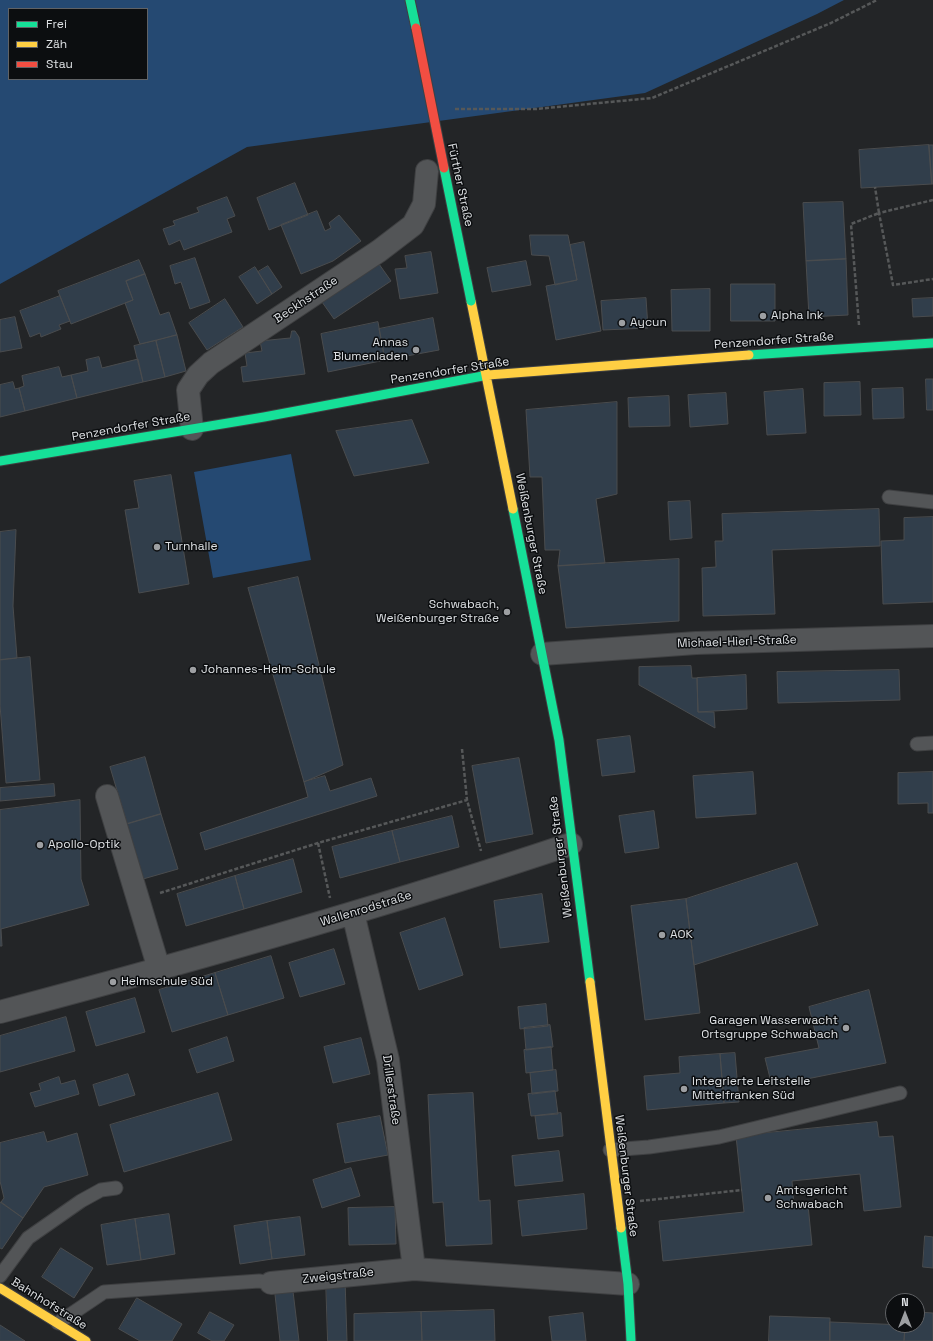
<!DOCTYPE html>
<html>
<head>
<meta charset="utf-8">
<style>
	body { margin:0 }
	#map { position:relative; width:933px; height:1341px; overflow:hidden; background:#232527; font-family:"Space Grotesk",sans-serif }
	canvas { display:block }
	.legend { position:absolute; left:8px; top:8px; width:140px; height:72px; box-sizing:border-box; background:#0c0e10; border:1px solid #606265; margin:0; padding:5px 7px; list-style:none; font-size:12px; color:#dee1e4 }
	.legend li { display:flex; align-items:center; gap:8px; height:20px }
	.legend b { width:20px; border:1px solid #606265 }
	.north { position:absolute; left:885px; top:1293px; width:40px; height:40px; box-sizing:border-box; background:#0c0e10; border:1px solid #606265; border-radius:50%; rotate:0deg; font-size:11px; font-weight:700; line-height:16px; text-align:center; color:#dee1e4 }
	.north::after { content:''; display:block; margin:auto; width:14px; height:18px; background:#9d9fa2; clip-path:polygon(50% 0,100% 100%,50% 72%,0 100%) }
</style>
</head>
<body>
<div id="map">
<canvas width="933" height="1341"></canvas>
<ul class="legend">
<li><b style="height:5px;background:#16e098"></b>Frei</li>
<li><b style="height:5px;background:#ffcf43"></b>Zäh</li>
<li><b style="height:5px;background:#f24e42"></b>Stau</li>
</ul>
<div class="north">N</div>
</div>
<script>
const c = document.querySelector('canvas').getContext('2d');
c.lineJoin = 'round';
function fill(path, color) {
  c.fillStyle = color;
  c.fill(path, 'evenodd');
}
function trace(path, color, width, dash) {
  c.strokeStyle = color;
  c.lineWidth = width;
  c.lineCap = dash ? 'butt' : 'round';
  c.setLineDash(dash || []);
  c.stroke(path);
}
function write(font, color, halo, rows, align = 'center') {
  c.font = font + ' "Space Grotesk",sans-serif';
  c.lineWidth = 3;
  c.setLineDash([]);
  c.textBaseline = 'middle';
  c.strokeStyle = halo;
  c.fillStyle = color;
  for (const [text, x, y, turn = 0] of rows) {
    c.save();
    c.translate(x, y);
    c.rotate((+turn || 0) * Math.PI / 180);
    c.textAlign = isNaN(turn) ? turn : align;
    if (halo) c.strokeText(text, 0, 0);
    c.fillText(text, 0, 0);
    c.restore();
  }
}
const green = new Path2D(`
	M 0,0 L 844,0 L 817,14 L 645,93 L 247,147 L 0,284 ZM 9,9 L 147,9 L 147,79 L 9,79 Z
	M 291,454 L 311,560 L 213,578 L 194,472 Z`);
const building = new Path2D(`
	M 929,145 L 932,184 L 861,188 L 859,150 Z
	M 929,145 L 933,145 L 933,184 L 932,184 Z
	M 295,183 L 308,215 L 269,230 L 257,198 Z
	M 227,197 L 235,216 L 227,219 L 232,232 L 184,250 L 180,240 L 169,245 L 163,229 L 175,225 L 173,221 L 199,212 L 197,208 Z
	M 843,202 L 846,259 L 806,261 L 803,203 Z
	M 317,211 L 325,231 L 331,228 L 329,223 L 339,215 L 361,241 L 333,261 L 301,274 L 281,225 Z
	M 530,235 L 568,235 L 577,280 L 555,285 L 549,256 L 532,255 Z
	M 584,242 L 601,331 L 556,340 L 546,286 L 577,280 L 570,245 Z
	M 431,252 L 438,293 L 400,299 L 395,269 L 407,268 L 405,256 Z
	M 195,258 L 210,302 L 190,309 L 181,282 L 175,284 L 170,266 Z
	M 846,259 L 848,315 L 809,317 L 806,261 Z
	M 139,260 L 145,274 L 126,281 L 133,300 L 71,324 L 58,291 Z
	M 526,261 L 531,285 L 492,292 L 487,268 Z
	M 379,264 L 391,281 L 334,319 L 322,302 Z
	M 268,266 L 282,287 L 272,294 L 258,272 Z
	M 255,267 L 272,294 L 257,304 L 239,277 Z
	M 145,274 L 160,315 L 169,312 L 177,335 L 140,344 L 125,303 L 133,300 L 126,281 Z
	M 731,284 L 775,284 L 775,321 L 731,321 Z
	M 710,289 L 710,331 L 672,331 L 671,290 Z
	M 60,296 L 70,321 L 59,325 L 61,329 L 41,337 L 40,333 L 30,337 L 20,311 Z
	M 646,298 L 648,328 L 603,330 L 601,301 Z
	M 933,298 L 933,316 L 913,317 L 912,299 Z
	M 225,299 L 243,327 L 207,350 L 189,323 Z
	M 15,317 L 22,348 L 0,352 L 0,320 Z
	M 433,318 L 439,350 L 385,360 L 379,329 Z
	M 378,322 L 385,360 L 328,372 L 321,334 Z
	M 292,331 L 295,331 L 299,337 L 305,374 L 243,382 L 241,367 L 247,366 L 245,353 L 262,351 L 260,341 L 290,338 Z
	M 177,335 L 186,371 L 165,377 L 156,341 Z
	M 156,341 L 165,377 L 143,382 L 134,346 Z
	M 99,357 L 102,368 L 138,359 L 143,382 L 77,398 L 71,375 L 88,371 L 86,360 Z
	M 59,367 L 62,377 L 71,375 L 77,398 L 25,411 L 19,388 L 24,386 L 22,376 Z
	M 926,379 L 933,379 L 933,410 L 927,410 Z
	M 13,382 L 15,389 L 19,388 L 25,411 L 0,417 L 0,385 Z
	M 860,382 L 861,415 L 824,416 L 824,383 Z
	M 903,388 L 904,418 L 873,419 L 872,389 Z
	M 803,389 L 806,433 L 767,435 L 764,392 Z
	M 726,393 L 728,424 L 690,427 L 688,395 Z
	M 669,396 L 670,426 L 629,427 L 628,398 Z
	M 617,402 L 617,494 L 596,499 L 605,563 L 558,566 L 560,550 L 545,550 L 542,477 L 530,477 L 526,410 Z
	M 412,420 L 429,463 L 354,476 L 336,431 Z
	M 171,475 L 189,584 L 139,593 L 125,510 L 139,508 L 134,481 Z
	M 690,501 L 692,538 L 670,540 L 668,502 Z
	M 879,509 L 880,546 L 772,550 L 775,614 L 703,616 L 702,568 L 716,567 L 715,541 L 723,541 L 722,514 Z
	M 933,517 L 933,602 L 883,604 L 881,541 L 904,540 L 904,518 Z
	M 16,530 L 13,606 L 17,658 L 0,660 L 0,532 Z
	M 679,559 L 679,621 L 566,628 L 558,566 Z
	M 298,577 L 343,765 L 304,782 L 248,588 Z
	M 30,657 L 40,780 L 6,783 L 0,705 L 0,660 Z
	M 691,666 L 692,678 L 697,678 L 698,712 L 714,712 L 715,728 L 639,685 L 639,667 Z
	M 899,670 L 900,700 L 778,703 L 777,672 Z
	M 746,675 L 747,709 L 698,712 L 697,678 Z
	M 630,736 L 635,772 L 602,776 L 597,740 Z
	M 145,757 L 161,814 L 127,824 L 110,767 Z
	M 519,758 L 533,834 L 486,843 L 472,766 Z
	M 753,772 L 756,814 L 696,818 L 693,776 Z
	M 933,772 L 933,813 L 928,813 L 928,803 L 898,804 L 898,773 Z
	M 325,776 L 330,791 L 371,778 L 377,796 L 205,850 L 200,833 L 308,797 L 304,782 Z
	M 54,784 L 55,796 L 0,801 L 0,788 Z
	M 80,800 L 81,879 L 89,905 L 1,929 L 2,946 L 0,946 L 0,810 Z
	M 654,811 L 659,848 L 625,853 L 619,816 Z
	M 161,814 L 178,869 L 143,879 L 127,824 Z
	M 452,816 L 459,847 L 400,862 L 392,831 Z
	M 392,831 L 400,862 L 340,878 L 332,847 Z
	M 293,859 L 302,892 L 244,909 L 235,876 Z
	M 797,863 L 818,925 L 694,965 L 686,899 Z
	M 235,876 L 244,909 L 186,926 L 177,894 Z
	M 542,894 L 549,942 L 500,948 L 494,901 Z
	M 686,899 L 700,1013 L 645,1020 L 631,906 Z
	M 445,918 L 463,975 L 419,990 L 400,933 Z
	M 334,949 L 345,984 L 300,997 L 289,963 Z
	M 271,956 L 284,998 L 228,1015 L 215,973 Z
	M 215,973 L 228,1015 L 172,1032 L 159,990 Z
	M 869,990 L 886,1063 L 772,1086 L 765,1058 L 819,1048 L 809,1007 Z
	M 135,998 L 145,1032 L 96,1046 L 86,1012 Z
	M 546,1004 L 548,1026 L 520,1029 L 518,1007 Z
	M 66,1017 L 75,1051 L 0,1072 L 0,1036 Z
	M 550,1025 L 553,1047 L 526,1050 L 524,1028 Z
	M 227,1037 L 234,1061 L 197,1073 L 189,1050 Z
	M 361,1038 L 370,1074 L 333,1083 L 324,1047 Z
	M 551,1047 L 553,1070 L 526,1073 L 524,1050 Z
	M 735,1053 L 739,1102 L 724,1103 L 720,1054 Z
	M 720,1054 L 724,1103 L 647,1110 L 644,1076 L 680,1073 L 679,1057 Z
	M 556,1070 L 558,1091 L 532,1094 L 530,1073 Z
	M 128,1074 L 135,1095 L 99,1106 L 93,1085 Z
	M 59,1077 L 61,1084 L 75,1080 L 79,1094 L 35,1107 L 30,1093 L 41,1090 L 39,1084 Z
	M 555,1091 L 558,1114 L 531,1116 L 528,1094 Z
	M 218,1093 L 232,1140 L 124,1172 L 110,1125 Z
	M 473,1093 L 479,1201 L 490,1200 L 492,1244 L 446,1246 L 443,1202 L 433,1203 L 428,1095 Z
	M 561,1113 L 563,1136 L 538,1139 L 535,1116 Z
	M 380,1116 L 388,1155 L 345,1163 L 337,1124 Z
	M 877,1122 L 879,1137 L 893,1136 L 901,1207 L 864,1211 L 860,1174 L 792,1181 L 794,1206 L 808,1205 L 812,1245 L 663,1261 L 659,1221 L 744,1212 L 736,1136 Z
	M 44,1132 L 47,1142 L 77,1133 L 88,1175 L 44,1187 L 23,1218 L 1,1202 L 4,1198 L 0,1181 L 0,1143 Z
	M 559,1151 L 563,1181 L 515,1186 L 512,1156 Z
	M 351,1168 L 360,1196 L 322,1208 L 313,1180 Z
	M 584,1194 L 587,1229 L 522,1236 L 518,1201 Z
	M 0,1202 L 23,1218 L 2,1249 L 0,1248 Z
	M 395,1207 L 396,1244 L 349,1245 L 348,1208 Z
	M 169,1214 L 175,1254 L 141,1260 L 135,1219 Z
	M 300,1217 L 305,1255 L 272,1259 L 267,1221 Z
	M 135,1219 L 141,1260 L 107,1265 L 101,1225 Z
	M 267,1221 L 272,1259 L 240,1264 L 234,1226 Z
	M 925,1236 L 933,1237 L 933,1268 L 923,1267 Z
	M 61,1248 L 93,1268 L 74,1298 L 42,1277 Z
	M 326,1279 L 345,1279 L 347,1341 L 328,1341 Z
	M 292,1283 L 299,1341 L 280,1341 L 274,1285 Z
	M 137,1298 L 182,1324 L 172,1341 L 140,1341 L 119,1329 Z
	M 494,1310 L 495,1341 L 422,1341 L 421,1312 Z
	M 210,1312 L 234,1325 L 224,1341 L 212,1341 L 198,1333 Z
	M 421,1312 L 422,1341 L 354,1341 L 354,1314 Z
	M 917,1312 L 933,1313 L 933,1341 L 904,1341 L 905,1325 L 917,1325 Z
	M 583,1313 L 586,1341 L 552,1341 L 549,1317 Z
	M 770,1316 L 830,1318 L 830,1341 L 769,1341 Z
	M 830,1322 L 905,1325 L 904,1341 L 830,1341 Z
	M 0,1325 L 25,1341 L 0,1341 Z`);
const path = new Path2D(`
	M 455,109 L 536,109 L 652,98 L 831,23 L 877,0
	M 933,200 L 879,213 L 893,285 L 933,279
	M 859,325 L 851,224 L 879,213 L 875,187
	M 462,749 L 467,800 L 481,851
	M 318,843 L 330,898
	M 160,893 L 318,843 L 467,800
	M 640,1201 L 742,1190`);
const lane = new Path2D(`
	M 889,497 L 933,502
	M 917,744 L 933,743
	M 610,1150 L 649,1147 L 719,1137 L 900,1093
	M 0,1276 L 28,1238 L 81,1201 L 101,1190 L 116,1188
	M 58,1323 L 104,1292 L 259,1281 L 271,1283`);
const street = new Path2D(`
	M 192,429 L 188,390 L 198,375 L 211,363 L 379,251 L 413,225 L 424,204 L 427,171
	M 542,654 L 696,643 L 933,636
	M 107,796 L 159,969
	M 353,913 L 388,1060 L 414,1269
	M 0,1012 C 192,961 383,907 571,844
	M 271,1283 L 414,1269 L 628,1284`);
const fast = new Path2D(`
	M 410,0 L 416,28
	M 749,355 L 933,343
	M 0,461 L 264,417 L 488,375
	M 513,509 L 559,740 L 590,982
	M 621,1228 L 628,1284 L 631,1341`);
const slow = new Path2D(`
	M 471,301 L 513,509
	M 488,375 L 749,355
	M 590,982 L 621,1228
	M 0,1288 L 86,1341`);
const fastBridge = new Path2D(`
	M 444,168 L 471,301`);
const jamBridge = new Path2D(`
	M 416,28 L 444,168`);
const markers = [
	[763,316,4,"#9d9fa2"],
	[622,323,4,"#9d9fa2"],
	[416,350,4,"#9d9fa2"],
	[157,547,4,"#9d9fa2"],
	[507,612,4,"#9d9fa2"],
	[193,670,4,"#9d9fa2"],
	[40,845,4,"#9d9fa2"],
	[662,935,4,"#9d9fa2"],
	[113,982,4,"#9d9fa2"],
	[846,1028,4,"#9d9fa2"],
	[684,1089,4,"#9d9fa2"],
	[768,1198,4,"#9d9fa2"]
];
const streetNames = [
	["Fürther Straße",460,185,78],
	["Beckhstraße",306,300,-34],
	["Penzendorfer Straße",774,341,-4],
	["Penzendorfer Straße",450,371,-9],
	["Penzendorfer Straße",131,427,-10],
	["Weißenburger Straße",531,534,79],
	["Michael-Hierl-Straße",737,642,-2],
	["Weißenburger Straße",561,857,-97],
	["Wallenrodstraße",366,909,-17],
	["Drillerstraße",391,1090,82],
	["Weißenburger Straße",626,1176,83],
	["Zweigstraße",338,1276,-6],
	["Bahnhofstraße",49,1304,32]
];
const poiNames = [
	["Alpha Ink",771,316],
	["Aycun",630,323],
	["Annas",408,343,"right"],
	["Blumenladen",408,357,"right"],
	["Turnhalle",165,547],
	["Schwabach,",499,605,"right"],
	["Weißenburger Straße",499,619,"right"],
	["Johannes-Helm-Schule",201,670],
	["Apollo-Optik",48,845],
	["AOK",670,935],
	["Helmschule Süd",121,982],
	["Garagen Wasserwacht",838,1021,"right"],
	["Ortsgruppe Schwabach",838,1035,"right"],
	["Integrierte Leitstelle",692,1082],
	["Mittelfranken Süd",692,1096],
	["Amtsgericht",776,1191],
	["Schwabach",776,1205]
];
fill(green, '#254972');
fill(building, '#313e4b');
trace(building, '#4a4c4e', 1);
trace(lane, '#3f4042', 15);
trace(street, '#3f4042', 24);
trace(fast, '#3f4042', 11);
trace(slow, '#3f4042', 11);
trace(path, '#565859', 2.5, [4, 2]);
trace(lane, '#535557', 13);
trace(street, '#535557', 22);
trace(fast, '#16e098', 9);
trace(slow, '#ffcf43', 9);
trace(fastBridge, '#3f4042', 11, []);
trace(jamBridge, '#3f4042', 11, []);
trace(fastBridge, '#16e098', 9);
trace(jamBridge, '#f24e42', 9);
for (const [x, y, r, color] of markers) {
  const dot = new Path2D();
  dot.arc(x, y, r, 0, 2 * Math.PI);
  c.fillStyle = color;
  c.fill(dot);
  trace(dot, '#0c0e10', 1.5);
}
write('12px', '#dee1e4', '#0c0e10', streetNames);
write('12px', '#dee1e4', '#0c0e10', poiNames, 'left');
</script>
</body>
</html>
